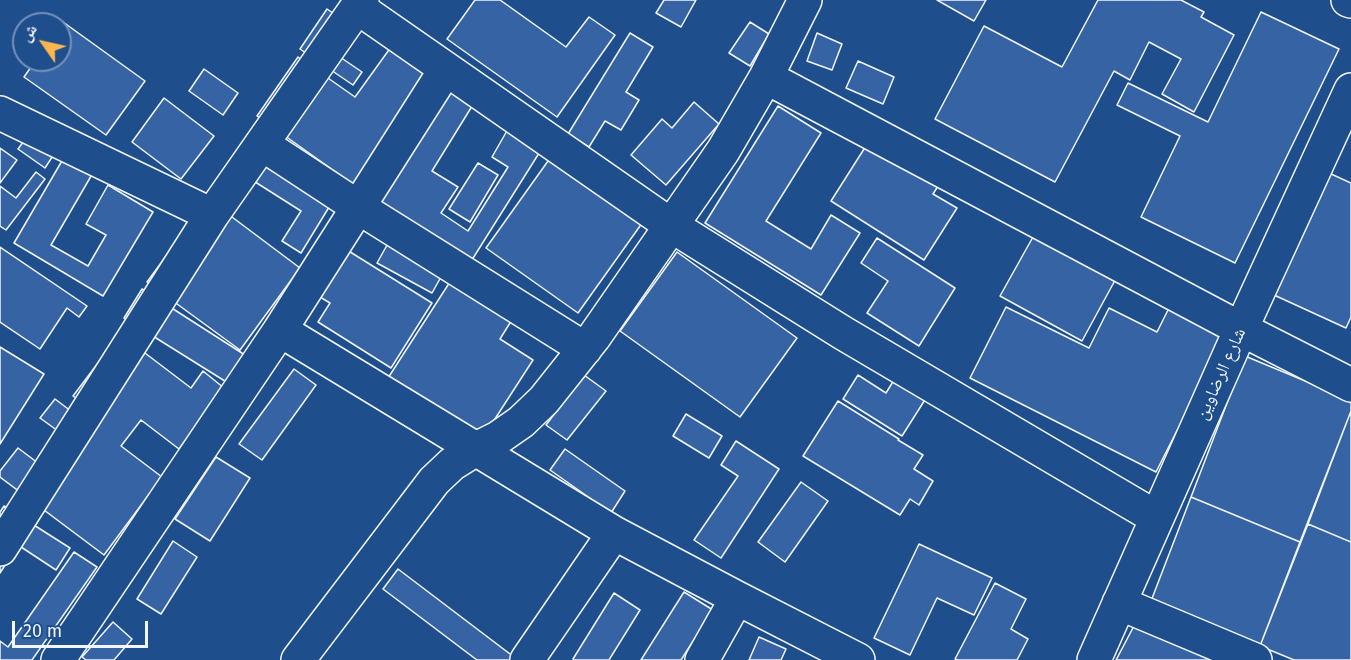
<!DOCTYPE html>
<html>
<head>
<meta charset="utf-8">
<style>
	body { margin:0 }
	#map { position:relative; width:1351px; height:660px; overflow:hidden; background:#1f4e8c; font-family:"Fira Sans","Noto Naskh Arabic",sans-serif }
	canvas { display:block }
	.north { position:absolute; left:12px; top:12px; width:60px; height:60px; box-sizing:border-box; background:#1f4e8c; border:2px solid #7391ba; border-radius:50%; rotate:304deg; font-size:16px; font-weight:700; line-height:24px; text-align:center; color:#f2f6ff }
	.north::after { content:''; display:block; margin:auto; width:21px; height:27px; background:#ffb74d; clip-path:polygon(50% 0,100% 100%,50% 72%,0 100%) }
	.scale { position:absolute; left:12px; top:621px; width:136px; height:27px; box-sizing:border-box; border:3px solid #f2f6ff; border-top:0; padding-left:8px; font-size:18px; line-height:21px; white-space:nowrap; color:#f2f6ff; -webkit-text-stroke:4px #1f4e8c; paint-order:stroke }
</style>
</head>
<body>
<div id="map">
<canvas width="1351" height="660"></canvas>
<div class="north">ش</div>
<div class="scale">20 m</div>
</div>
<script>
const c = document.querySelector('canvas').getContext('2d');
c.lineJoin = 'round';
function fill(path, color) {
  c.fillStyle = color;
  c.fill(path, 'evenodd');
}
function trace(path, color, width, dash) {
  c.strokeStyle = color;
  c.lineWidth = width;
  c.lineCap = dash ? 'butt' : 'round';
  c.setLineDash(dash || []);
  c.stroke(path);
}
function write(font, color, halo, rows, align = 'center') {
  c.font = font + ' "Fira Sans","Noto Naskh Arabic",sans-serif';
  c.lineWidth = 4.5;
  c.setLineDash([]);
  c.textBaseline = 'middle';
  c.strokeStyle = halo;
  c.fillStyle = color;
  for (const [text, x, y, turn = 0] of rows) {
    c.save();
    c.translate(x, y);
    c.rotate((+turn || 0) * Math.PI / 180);
    c.textAlign = isNaN(turn) ? turn : align;
    if (halo) c.strokeText(text, 0, 0);
    c.fillText(text, 0, 0);
    c.restore();
  }
}
const building = new Path2D(`
	M 475,0 L 500,0 L 566,47 L 589,17 L 615,35 L 557,117 L 447,39 Z
	M 664,0 L 696,0 L 681,27 L 656,13 Z
	M 937,0 L 986,0 L 974,21 Z
	M 1098,0 L 1181,0 L 1204,12 L 1201,17 L 1234,35 L 1194,112 L 1162,94 L 1181,59 L 1149,42 L 1130,80 L 1114,71 L 1055,182 L 935,119 L 984,26 L 1062,67 Z
	M 327,9 L 355,28 L 337,55 L 362,72 L 353,85 L 300,49 Z
	M 1261,12 L 1339,49 L 1235,263 L 1141,217 L 1180,136 L 1117,105 L 1128,83 L 1208,122 Z
	M 63,22 L 145,81 L 106,135 L 24,77 L 36,60 L 60,60 L 60,26 Z
	M 750,22 L 769,34 L 750,66 L 729,53 Z
	M 630,33 L 653,47 L 626,92 L 639,100 L 621,130 L 605,121 L 589,147 L 568,134 Z
	M 817,33 L 842,44 L 832,70 L 807,61 Z
	M 391,47 L 431,74 L 354,185 L 257,116 L 298,57 L 355,97 Z
	M 858,61 L 894,77 L 883,104 L 846,88 Z
	M 204,69 L 238,93 L 223,115 L 189,91 Z
	M 443,83 L 474,103 L 432,171 L 458,187 L 441,213 L 468,231 L 508,167 L 492,157 L 508,129 L 541,150 L 470,263 L 370,199 Z
	M 164,98 L 214,136 L 181,179 L 132,142 Z
	M 694,102 L 719,124 L 666,185 L 631,155 L 662,119 L 672,128 Z
	M 778,106 L 821,133 L 766,221 L 811,249 L 831,215 L 860,233 L 821,295 L 705,223 Z
	M 32,130 L 58,148 L 45,168 L 18,149 Z
	M 871,138 L 940,183 L 933,194 L 957,208 L 924,260 L 831,201 Z
	M 0,148 L 17,160 L 0,183 Z
	M 254,151 L 334,199 L 301,253 L 282,241 L 301,211 L 241,173 Z
	M 66,154 L 94,171 L 51,245 L 88,266 L 106,235 L 86,224 L 108,185 L 153,212 L 103,296 L 14,243 Z
	M 553,154 L 645,219 L 578,313 L 486,248 Z
	M 478,163 L 498,175 L 470,222 L 449,209 Z
	M 36,172 L 45,179 L 6,230 L 0,226 L 0,186 L 16,198 Z
	M 1329,173 L 1351,183 L 1351,317 L 1346,328 L 1274,295 Z
	M 208,199 L 300,268 L 240,350 L 147,282 Z
	M 1038,228 L 1119,273 L 1082,341 L 1000,296 Z
	M 391,238 L 446,268 L 432,293 L 377,263 Z
	M 877,238 L 955,288 L 919,346 L 867,313 L 888,281 L 861,263 Z
	M 339,245 L 432,303 L 391,368 L 318,322 L 330,303 L 310,291 Z
	M 0,247 L 87,306 L 79,317 L 67,308 L 40,349 L 0,322 Z
	M 677,252 L 797,338 L 740,417 L 620,331 Z
	M 457,271 L 518,310 L 500,339 L 533,360 L 482,439 L 388,378 Z
	M 142,289 L 245,355 L 228,383 L 124,318 Z
	M 1170,306 L 1226,334 L 1156,472 L 970,378 L 1006,307 L 1089,348 L 1109,308 L 1157,332 Z
	M 120,334 L 191,388 L 203,371 L 224,388 L 179,449 L 141,420 L 121,446 L 162,477 L 104,555 L 0,477 L 0,471 L 18,448 L 46,469 L 69,439 L 40,418 L 55,399 L 92,427 L 100,415 L 73,396 Z
	M 0,347 L 44,374 L 0,444 Z
	M 1245,356 L 1351,400 L 1351,411 L 1300,542 L 1191,497 Z
	M 294,369 L 316,385 L 262,460 L 239,444 Z
	M 584,375 L 606,391 L 567,440 L 546,425 Z
	M 858,375 L 886,393 L 897,375 L 928,395 L 902,436 L 843,399 Z
	M 838,401 L 899,439 L 898,440 L 923,455 L 914,469 L 933,481 L 919,505 L 910,499 L 900,515 L 803,456 Z
	M 1351,411 L 1351,542 L 1308,524 Z
	M 686,414 L 722,436 L 709,458 L 673,436 Z
	M 736,441 L 779,469 L 721,558 L 694,540 L 738,476 L 721,465 Z
	M 565,449 L 625,491 L 611,513 L 550,470 Z
	M 216,457 L 250,478 L 210,541 L 175,519 Z
	M 801,482 L 828,501 L 785,562 L 758,542 Z
	M 1191,497 L 1300,542 L 1260,646 L 1151,601 Z
	M 4,506 L 70,548 L 56,570 L 18,545 L 0,573 L 0,512 Z
	M 1308,524 L 1351,542 L 1351,660 L 1294,660 L 1260,646 Z
	M 173,541 L 197,557 L 161,614 L 137,599 Z
	M 919,544 L 992,578 L 974,615 L 937,598 L 910,655 L 874,638 Z
	M 74,552 L 97,567 L 32,660 L 0,660 L 0,641 L 8,647 Z
	M 398,569 L 518,660 L 477,660 L 383,589 Z
	M 995,583 L 1026,599 L 1011,629 L 1028,639 L 1017,660 L 958,660 L 955,659 Z
	M 684,592 L 713,610 L 681,660 L 641,660 Z
	M 614,593 L 640,610 L 609,660 L 574,660 L 573,659 Z
	M 113,622 L 132,639 L 114,660 L 86,660 L 82,657 Z
	M 1135,624 L 1214,660 L 1116,660 Z
	M 759,637 L 786,649 L 781,660 L 749,660 Z`);
const minor = new Path2D(`
	M 357,7 L 672,226 L 843,333 L 1157,518
	M 766,77 L 1241,329 L 1351,385
	M 0,113 L 212,215
	M 262,144 L 358,207 L 585,349
	M 280,330 L 446,69
	M 0,549 L 212,215 L 362,0
	M 1119,603 L 1255,660
	M 58,660 L 280,330 L 614,533 L 737,598 L 858,660
	M 298,660 L 434,481 L 452,464 L 476,449 L 498,438 L 521,422 L 544,400 L 594,337 L 723,151 L 766,77 L 805,0
	M 527,660 L 614,533
	M 702,660 L 737,598
	M 1094,660 L 1241,329 L 1351,90`);
const primary = new Path2D(`
	M 1348,0 L 1351,1`);
const streetNames = [
	["شارع الرضاوين",1221,374,-66]
];
fill(building, '#3563a3');
trace(building, '#f2f6ff', 1.5);
trace(minor, '#f2f6ff', 36);
trace(primary, '#f2f6ff', 36);
trace(minor, '#1f4e8c', 33);
trace(primary, '#1f4e8c', 33);
write('18px', '#f2f6ff', '#1f4e8c', streetNames);
</script>
</body>
</html>
